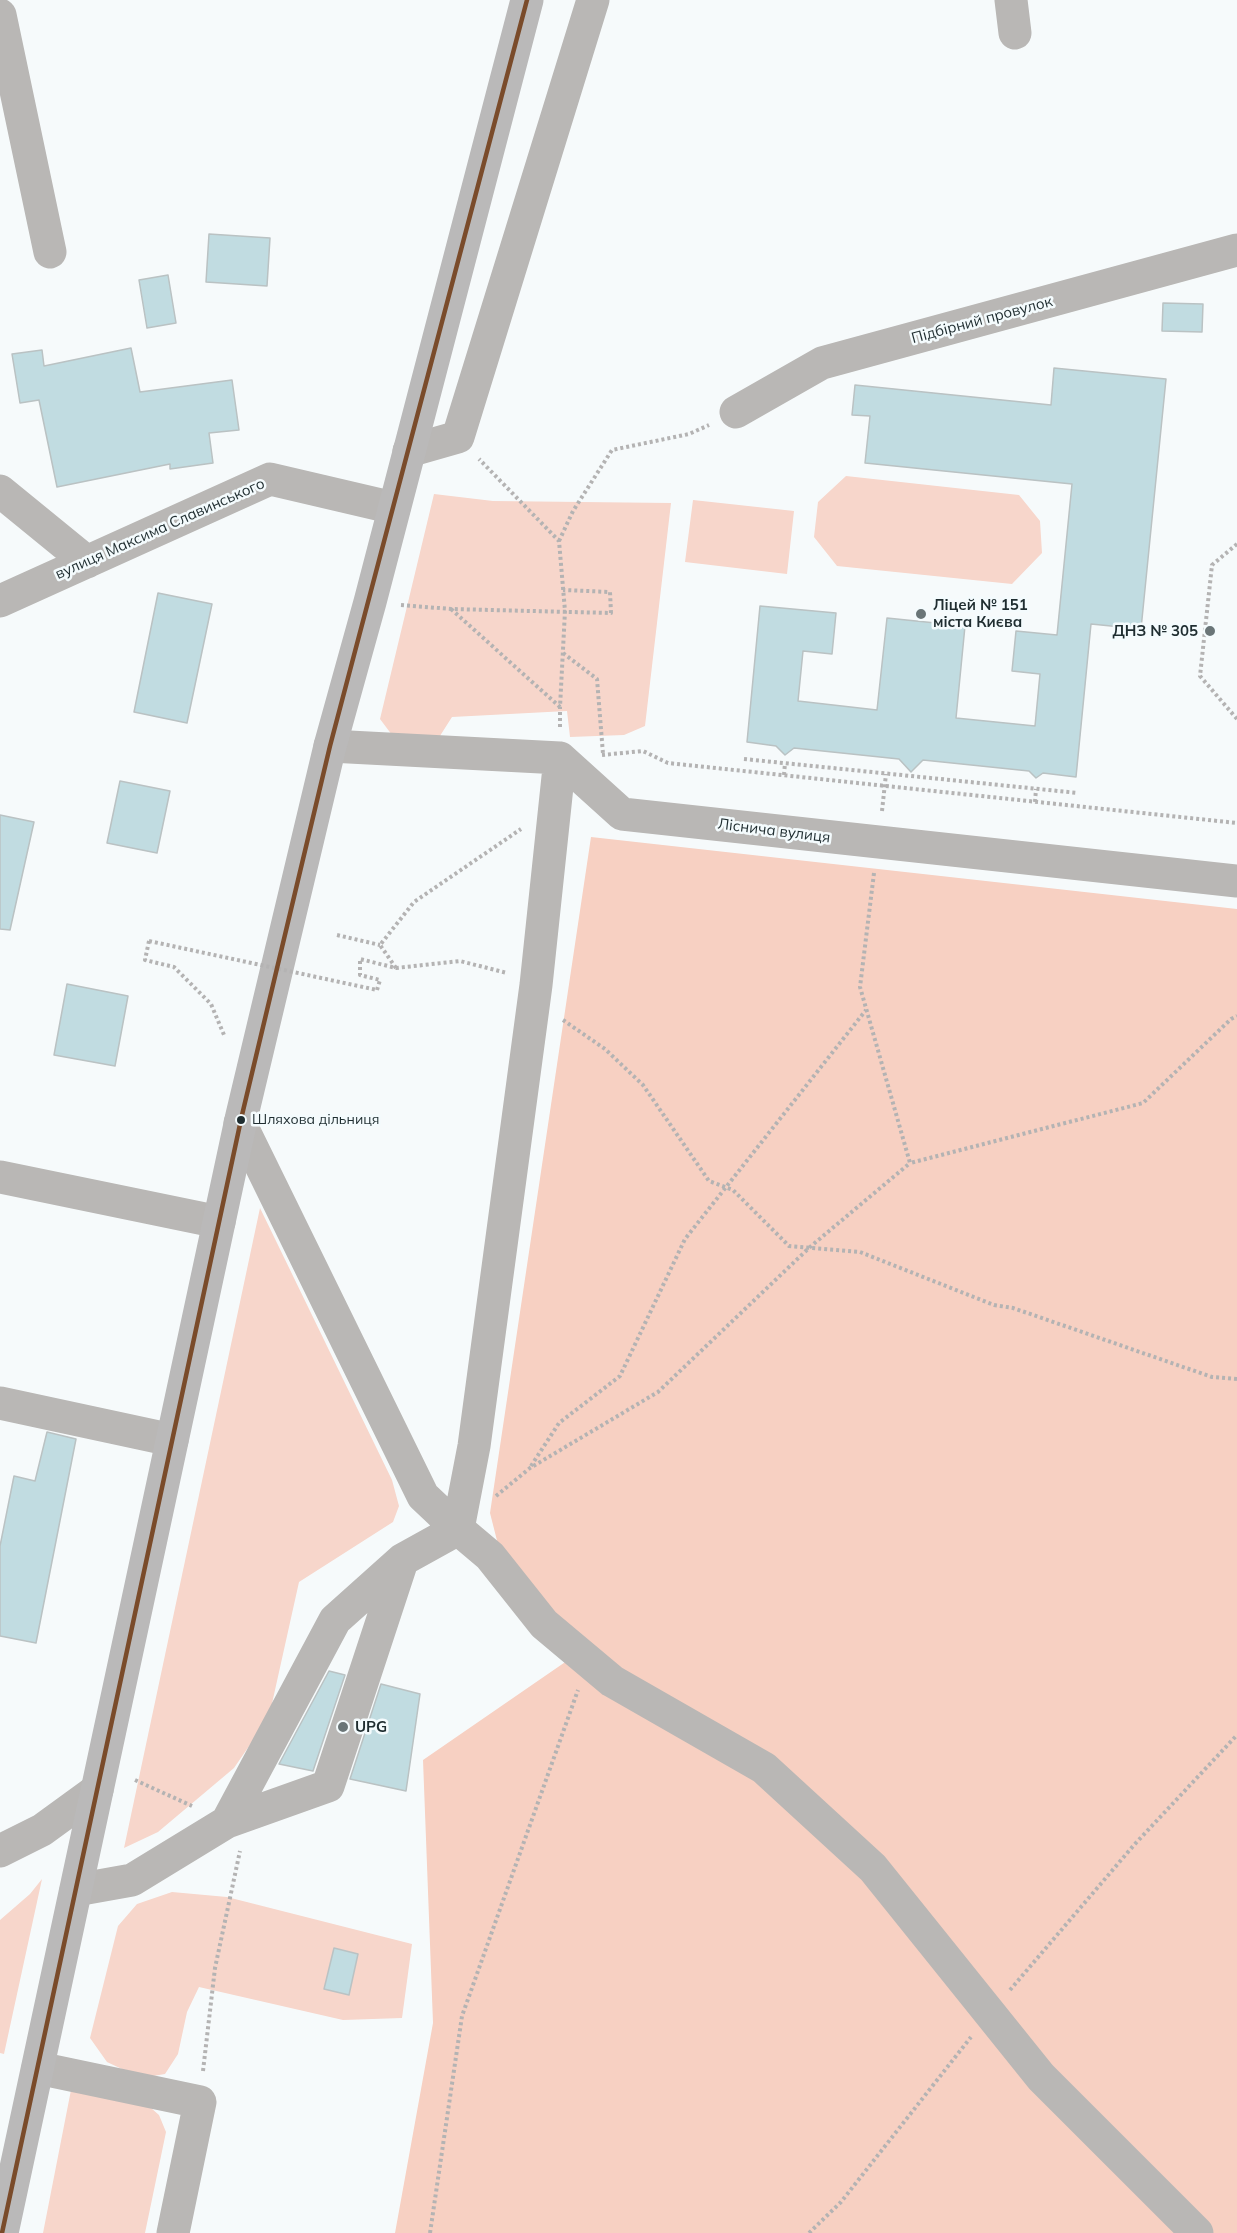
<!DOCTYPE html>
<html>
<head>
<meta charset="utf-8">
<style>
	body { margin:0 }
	canvas { display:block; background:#f6fafb }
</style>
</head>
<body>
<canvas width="1237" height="2233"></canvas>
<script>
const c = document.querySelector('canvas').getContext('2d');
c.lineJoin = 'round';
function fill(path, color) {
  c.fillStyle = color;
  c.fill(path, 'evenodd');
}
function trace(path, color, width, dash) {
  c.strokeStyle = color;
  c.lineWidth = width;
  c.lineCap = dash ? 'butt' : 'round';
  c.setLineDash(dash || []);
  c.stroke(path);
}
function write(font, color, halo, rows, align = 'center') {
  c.font = font + ' Mulish,sans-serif';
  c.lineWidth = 5;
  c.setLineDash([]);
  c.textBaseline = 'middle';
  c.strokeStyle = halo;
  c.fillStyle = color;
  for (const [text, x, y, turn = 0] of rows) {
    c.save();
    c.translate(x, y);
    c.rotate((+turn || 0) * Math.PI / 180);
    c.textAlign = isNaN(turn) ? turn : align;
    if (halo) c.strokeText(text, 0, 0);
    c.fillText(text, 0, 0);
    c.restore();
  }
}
const green = new Path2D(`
	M 846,476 L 1019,495 L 1040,521 L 1042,553 L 1012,584 L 837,566 L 814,537 L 818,502 Z
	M 434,494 L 493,501 L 671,503 L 645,726 L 624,735 L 570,737 L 567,711 L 452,717 L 438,739 L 392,735 L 380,719 Z
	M 693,500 L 794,511 L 787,574 L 685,562 Z
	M 260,1208 L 392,1480 L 399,1506 L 393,1522 L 299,1582 L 269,1717 L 234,1768 L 158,1832 L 124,1848 Z
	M 42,1879 L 4,2054 L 0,2053 L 0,1920 L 30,1894 Z
	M 172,1892 L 227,1897 L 412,1944 L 402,2018 L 343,2020 L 199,1987 L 187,2012 L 178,2054 L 165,2074 L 141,2078 L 107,2062 L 90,2038 L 118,1926 L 137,1904 Z
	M 71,2090 L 151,2108 L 159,2115 L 166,2132 L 145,2233 L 43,2233 Z`);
const forest = new Path2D(`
	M 591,837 L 1237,909 L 1237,2233 L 395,2233 L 433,2023 L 423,1760 L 574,1656 L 505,1572 L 490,1513 Z`);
const building = new Path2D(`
	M 209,234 L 270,238 L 267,286 L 206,282 Z
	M 168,275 L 176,323 L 147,328 L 139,280 Z
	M 1163,303 L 1203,304 L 1202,332 L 1162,331 Z
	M 131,348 L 140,392 L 232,380 L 239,430 L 209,433 L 213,463 L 170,469 L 170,464 L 57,487 L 39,400 L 20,403 L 12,354 L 42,350 L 44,366 Z
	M 1054,368 L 1166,379 L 1141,629 L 1091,624 L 1076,777 L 1043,773 L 1036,778 L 1029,771 L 923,760 L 911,772 L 899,759 L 794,748 L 785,755 L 776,746 L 747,742 L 760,606 L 836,613 L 832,654 L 803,651 L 798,701 L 877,710 L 887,618 L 965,626 L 956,718 L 1035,726 L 1040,674 L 1012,671 L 1016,631 L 1057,635 L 1072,484 L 865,463 L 870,416 L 852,415 L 855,385 L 1051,405 Z
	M 158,593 L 212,604 L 187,723 L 134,712 Z
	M 120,781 L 170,791 L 157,853 L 107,843 Z
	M 0,815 L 34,822 L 10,930 L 0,929 Z
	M 67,984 L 128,996 L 115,1066 L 54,1055 Z
	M 47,1432 L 76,1439 L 36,1643 L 0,1636 L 0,1546 L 14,1476 L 35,1481 Z
	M 329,1671 L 345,1675 L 313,1771 L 279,1764 Z
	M 381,1684 L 420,1694 L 406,1791 L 350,1779 Z
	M 334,1948 L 358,1954 L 349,1995 L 324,1989 Z`);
const path = new Path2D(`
	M 559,541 L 573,511 L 612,450 L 689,434 L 709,425
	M 1237,544 L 1212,565 L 1200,676 L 1237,719
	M 401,605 L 451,609 L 611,613 L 610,592 L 563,590
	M 451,609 L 560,707 L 565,611 L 559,541 L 479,459
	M 563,653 L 597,679 L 603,754
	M 560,727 L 560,707
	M 602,755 L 643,751 L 668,763 L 1237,823
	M 744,759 L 1078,793
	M 784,775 L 785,763
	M 1035,802 L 1036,789
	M 882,811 L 886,774
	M 874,873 L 860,987 L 910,1163 L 1143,1103 L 1231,1019 L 1237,1016
	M 337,935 L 380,945
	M 149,941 L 145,960 L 174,967 L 211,1004 L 224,1035
	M 396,968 L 380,945 L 414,902 L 521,829
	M 377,990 L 380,980 L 360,975 L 360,959 L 396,968 L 460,961 L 507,973
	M 563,1020 L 605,1049 L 643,1085 L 709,1181 L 733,1190 L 789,1246 L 860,1252 L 994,1305 L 1013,1308 L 1212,1377 L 1237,1379
	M 531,1466 L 559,1423 L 620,1376 L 685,1239 L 866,1010
	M 496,1496 L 530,1468 L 658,1392 L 810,1247 L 910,1163
	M 135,1780 L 192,1806
	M 1010,1990 L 1134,1845 L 1237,1735
	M 203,2071 L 215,1968 L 240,1851
	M 430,2233 L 462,2016 L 578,1690
	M 809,2233 L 841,2202 L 971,2037`);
const minor = new Path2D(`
	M 1011,0 L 1015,33
	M 0,15 L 50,252
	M 736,412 L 822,363 L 1237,250
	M 409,451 L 458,437 L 593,0
	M 0,491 L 87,562
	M 0,601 L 270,479 L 394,508
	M 330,746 L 560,758 L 622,814 L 1237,881
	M 560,758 L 536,985 L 474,1446 L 458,1529 L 490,1556 L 544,1624 L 612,1681 L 764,1768 L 873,1868 L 1041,2077 L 1197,2233
	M 0,1177 L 219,1222
	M 0,1403 L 172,1440
	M 227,1822 L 328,1786 L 402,1561
	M 0,1851 L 42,1830 L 97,1790
	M 76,1890 L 132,1880 L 227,1822 L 335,1620 L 402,1560 L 458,1529 L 423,1496 L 240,1123
	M 38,2068 L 200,2102 L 173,2233`);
const major = new Path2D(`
	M 2,2233 L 242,1115 L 330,746 L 370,602 L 527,0`);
const pathBridge = new Path2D(`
	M 149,941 L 377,990`);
const bus1 = new Path2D(`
	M 2,2233 L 242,1115 L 330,746 L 527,0`);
const markers = [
	[921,614,6,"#6a7577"],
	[1210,631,6,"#6a7577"],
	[241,1120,5,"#1f2d30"],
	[343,1727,6,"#6a7577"]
];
const busNames = [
	["Шляхова дільниця",252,1120]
];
const streetNames = [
	["Підбірний провулок",982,320,-15],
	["вулиця Максима Славинського",160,529,-24],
	["Ліснича вулиця",774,831,7]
];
const poiNames = [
	["Ліцей № 151",933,605],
	["міста Києва",933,622],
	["ДНЗ № 305",1198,631,"right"],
	["UPG",355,1727]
];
fill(green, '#f7d6cb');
fill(forest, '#f7d0c2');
fill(building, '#c1dce1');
trace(building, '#bac2c3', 1.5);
trace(path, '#b4b3b3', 4, [3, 3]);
trace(minor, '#b9b7b5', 33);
trace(major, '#bab9b9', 33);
trace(pathBridge, '#b4b3b3', 4, [3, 3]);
trace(bus1, '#7a4b2a', 4.5);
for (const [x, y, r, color] of markers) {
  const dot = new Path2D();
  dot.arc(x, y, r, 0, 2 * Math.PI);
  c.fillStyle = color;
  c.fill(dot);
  trace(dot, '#f4fbfd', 2);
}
write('14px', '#1f2d30', '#f4fbfd', busNames, 'left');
write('15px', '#1f2d30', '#f4fbfd', streetNames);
write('bold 15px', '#1f2d30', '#f4fbfd', poiNames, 'left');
</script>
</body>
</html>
